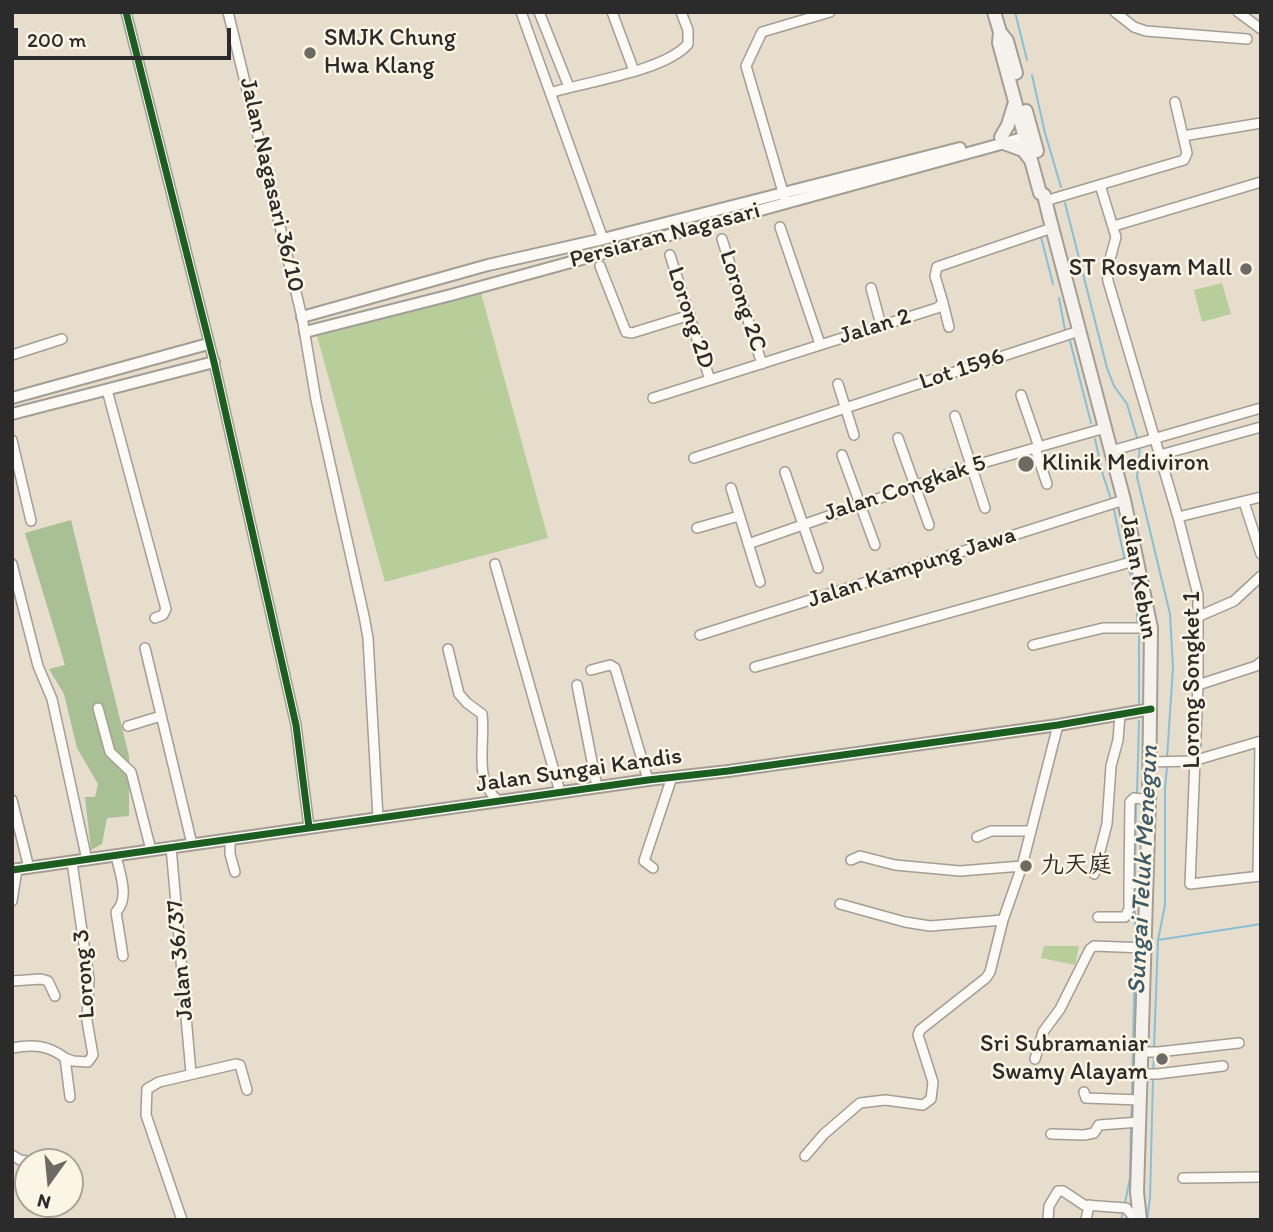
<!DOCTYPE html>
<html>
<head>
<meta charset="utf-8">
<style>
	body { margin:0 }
	#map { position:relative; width:1273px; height:1232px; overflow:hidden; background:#e7ddcc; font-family:Itim,sans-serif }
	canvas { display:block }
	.frame { position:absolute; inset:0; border:14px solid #2b2b2b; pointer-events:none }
	.north { position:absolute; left:14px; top:1148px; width:70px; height:70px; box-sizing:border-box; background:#fcf5e5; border:2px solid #a8a49b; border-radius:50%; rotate:195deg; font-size:19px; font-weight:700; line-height:28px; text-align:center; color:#2b2b2b }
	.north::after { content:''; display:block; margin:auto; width:24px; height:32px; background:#6d6963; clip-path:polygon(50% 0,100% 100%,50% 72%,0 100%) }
	.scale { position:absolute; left:14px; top:28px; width:217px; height:32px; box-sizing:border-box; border:4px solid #2b2b2b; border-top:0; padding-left:9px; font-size:21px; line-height:24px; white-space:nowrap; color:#2b2b2b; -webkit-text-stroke:5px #fcf5e5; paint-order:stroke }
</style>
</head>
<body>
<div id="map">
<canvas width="1273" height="1232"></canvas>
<div class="frame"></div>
<div class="north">N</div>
<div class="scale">200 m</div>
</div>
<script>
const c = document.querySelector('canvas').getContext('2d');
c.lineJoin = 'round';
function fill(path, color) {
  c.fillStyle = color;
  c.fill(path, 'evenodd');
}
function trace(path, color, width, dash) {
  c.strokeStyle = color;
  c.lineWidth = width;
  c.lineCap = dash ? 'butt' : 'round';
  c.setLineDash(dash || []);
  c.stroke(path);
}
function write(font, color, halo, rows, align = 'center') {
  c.font = font + ' Itim,"LXGW WenKai TC",sans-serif';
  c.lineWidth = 5;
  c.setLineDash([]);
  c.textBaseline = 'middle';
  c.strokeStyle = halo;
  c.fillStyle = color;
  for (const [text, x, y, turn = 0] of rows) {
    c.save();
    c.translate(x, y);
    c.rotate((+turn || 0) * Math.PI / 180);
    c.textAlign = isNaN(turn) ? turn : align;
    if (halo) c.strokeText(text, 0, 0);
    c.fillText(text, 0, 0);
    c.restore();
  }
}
const green = new Path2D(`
	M 1222,283 L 1231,314 L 1202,322 L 1194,290 Z
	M 481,293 L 548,538 L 385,582 L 317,336 Z
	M 1044,946 L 1079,946 L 1075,965 L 1041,958 Z`);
const forest = new Path2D(`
	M 71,520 L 129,756 L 129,816 L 107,818 L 102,844 L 91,850 L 85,797 L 95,797 L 98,784 L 77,748 L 64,694 L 49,669 L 65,665 L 25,533 Z`);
const stream = new Path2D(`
	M 1015,12 L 1027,60
	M 1032,75 L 1045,133 L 1061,187
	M 1065,203 L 1107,368 L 1114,386 L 1127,404 L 1138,441
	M 1041,237 L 1053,284
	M 1059,298 L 1065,330
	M 1070,341 L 1091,423
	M 1095,439 L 1103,475 L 1111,499
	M 1140,446 L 1137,477 L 1170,614 L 1173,667 L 1167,758
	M 1114,510 L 1125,561
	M 1129,570 L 1137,599 L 1137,624
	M 1139,703 L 1139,636
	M 1137,794 L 1139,721
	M 1135,881 L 1136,803
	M 1158,940 L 1261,924
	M 1135,944 L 1135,887
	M 1154,1047 L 1158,940 L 1165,905 L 1165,789 L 1167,767
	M 1153,1072 L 1154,1057
	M 1132,1095 L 1135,950
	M 1131,1119 L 1132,1104
	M 1125,1203 L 1130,1178 L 1131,1125
	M 1121,1220 L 1123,1212
	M 1147,1220 L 1150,1198 L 1153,1078`);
const minor = new Path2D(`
	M 126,12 L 214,362 L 296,725 L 309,827
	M 228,12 L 302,317 L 316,400 L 364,616 L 368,638 L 378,818
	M 521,12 L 603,239
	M 539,12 L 569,87
	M 612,12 L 634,71
	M 1115,12 L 1134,27 L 1146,31 L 1247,39
	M 1238,12 L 1261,29
	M 550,93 C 585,82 665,71 688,44 L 688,30 L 681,12
	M 1183,136 L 1261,123
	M 1100,185 L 1116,237 L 1107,270 L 1108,281 L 1178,517 L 1198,595 L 1198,685 L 1190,884 L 1261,876
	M 785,199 L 746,66 L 762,32 L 830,12
	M 1045,201 L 1184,160 L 1187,153 L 1175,102
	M 1114,226 L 1261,182
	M 780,227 L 820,344
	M 722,239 L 762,364
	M 670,255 L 710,380
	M 600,266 L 626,332 L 632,333 L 690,315
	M 871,288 L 881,325
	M 943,303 L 949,327
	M 12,355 L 62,339
	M 838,384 L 854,435
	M 107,390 L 166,609 L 163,615 L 155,618
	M 1021,395 L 1039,447
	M 653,398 L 937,308 L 943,303 L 935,276 L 937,267 L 1052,228
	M 955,416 L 985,508
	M 898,438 L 929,525
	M 12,440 L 31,521
	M 1035,448 L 1047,484
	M 1111,451 L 1261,408
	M 842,455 L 875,545
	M 1160,455 L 1261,427
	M 694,458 L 1079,331
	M 785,472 L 818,568
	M 731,488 L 760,582
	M 1244,502 L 1261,554
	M 1178,517 L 1261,497
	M 697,528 L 739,516
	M 748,544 L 972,466 L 1105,428
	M 12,564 L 38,666 L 52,699 L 87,860
	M 495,564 L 560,792
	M 1197,617 L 1234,601 L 1261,576
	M 700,635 L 1124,500
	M 1033,645 L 1103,628 L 1151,628
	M 145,648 L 192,844
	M 448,649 L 459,694 L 467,703 L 482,714 C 486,743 472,781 499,801
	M 755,667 L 1138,560
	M 591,670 L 610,665 L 615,668 L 648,780
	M 577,685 L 597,787
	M 1198,685 L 1256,666 L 1261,662
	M 98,708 L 110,752 L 131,772 L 151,850
	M 128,726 L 161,716
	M 1150,762 L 1193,761 L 1261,741
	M 12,800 L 29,868
	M 977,837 L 991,831 L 1030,831
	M 230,839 L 230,854 L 235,872
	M 171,847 L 191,1073
	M 116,856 C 120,874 130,898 116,912 L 123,956
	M 851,860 L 860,856 L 895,865 L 960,871 L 1022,866
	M 653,868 L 644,861 L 672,777
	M 1094,874 L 1107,824 L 1111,766 L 1118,740 L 1120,715
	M 1258,876 L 1260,742
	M 1129,884 L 1130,802 L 1134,798 L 1149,800
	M 12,901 L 17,869
	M 840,904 L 905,922 L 930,926 L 1003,920
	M 1098,917 L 1125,917 L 1129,909 L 1129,884 L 1147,883
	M 12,981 L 41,979 L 48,981 L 55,996
	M 12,1048 C 33,1044 48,1045 65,1058 L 70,1097
	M 1142,1052 L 1158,1052 L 1239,1043
	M 65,1058 L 73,1061 L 88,1062 L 93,1055 L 87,1021 L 89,979 L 72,862
	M 1035,1059 L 1043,1032 L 1060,1009 L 1090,949 L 1094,946 L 1145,948
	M 1141,1074 L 1157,1074 L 1223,1066
	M 1084,1092 L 1086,1098 L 1140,1100
	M 1051,1134 L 1084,1135 L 1094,1133 L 1099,1125 L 1140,1122
	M 12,1155 L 20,1160 L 27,1161
	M 805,1156 L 824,1134 L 860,1103 L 885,1100 L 923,1105 L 931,1099 L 933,1082 L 918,1035 L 920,1030 L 986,978 L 990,972 L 1003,920 L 1022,866 L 1058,725
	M 1183,1178 L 1261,1177
	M 1048,1219 L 1049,1206 L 1058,1191 L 1063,1191 L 1084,1205 L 1126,1208 L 1132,1215 L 1139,1217
	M 182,1220 L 146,1115 L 147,1089 L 159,1082 L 236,1064 L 240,1065 L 247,1090
	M 1086,1220 L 1089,1205`);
const tertiary = new Path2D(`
	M 302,317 L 488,265 L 603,239 L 960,148
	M 305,332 L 451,295 L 1030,136
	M 12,398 L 208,344
	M 12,414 L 214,362
	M 12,870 L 648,780 L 728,771 L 1058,725 L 1151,709`);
const secondary = new Path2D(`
	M 994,12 L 1000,32 L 999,43 L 1040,193 L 1044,195 L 1049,216 L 1124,500 L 1151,628 L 1149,800 L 1137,1192 L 1140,1220
	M 1000,32 L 1007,41 L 1016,73
	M 1026,111 L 1037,151
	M 1001,137 L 1008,125 L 1015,102
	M 1004,143 L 1023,150 L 1029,158`);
const cycleway = new Path2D(`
	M 126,12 L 214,362 L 296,725 L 309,827
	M 12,870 L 648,780 L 728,771 L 1058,725 L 1151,709`);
const markers = [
	[310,53,7,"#6d6963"],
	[1246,269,7,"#6d6963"],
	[1026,464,9,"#6d6963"],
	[1026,866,7,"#6d6963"],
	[1162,1059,7,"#6d6963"]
];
const poiNames = [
	["SMJK Chung",324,39],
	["Hwa Klang",324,67],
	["ST Rosyam Mall",1232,269,"right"],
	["Klinik Mediviron",1042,464],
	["九天庭",1040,866],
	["Sri Subramaniar",1148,1045,"right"],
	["Swamy Alayam",1148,1073,"right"]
];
const streetNames = [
	["Jalan Nagasari 36/10",271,185,77],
	["Persiaran Nagasari",665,236,-15],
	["Lorong 2C",742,301,72],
	["Lorong 2D",690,318,72],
	["Jalan 2",875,327,-17],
	["Lot 1596",962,370,-18],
	["Jalan Congkak 5",905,489,-18],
	["Jalan Kampung Jawa",912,568,-18],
	["Jalan Kebun",1138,577,80],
	["Lorong Songket 1",1193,680,-90],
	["Jalan Sungai Kandis",579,771,-8],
	["Jalan 36/37",181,960,-95],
	["Lorong 3",85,974,-94]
];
const waterNames = [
	["Sungai Teluk Menegun",1144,870,-87]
];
fill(green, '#b8ce9a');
fill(forest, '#a8c093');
trace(stream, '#87c0d6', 2);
trace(minor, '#a39d94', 12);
trace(tertiary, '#a39d94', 14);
trace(secondary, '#a39d94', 16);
trace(minor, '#fbfaf7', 9);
trace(tertiary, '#fbfaf7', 10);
trace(secondary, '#f5f1ed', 12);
trace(cycleway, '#1b5e20', 7);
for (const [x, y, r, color] of markers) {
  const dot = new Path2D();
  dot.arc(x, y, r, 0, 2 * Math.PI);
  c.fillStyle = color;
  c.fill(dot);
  trace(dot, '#fcf5e5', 2.5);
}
write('24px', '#2b2b2b', '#fcf5e5', poiNames, 'left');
write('24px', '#2b2b2b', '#fcf5e5', streetNames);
write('italic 26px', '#3d5b68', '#fcf5e5', waterNames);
</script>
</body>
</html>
